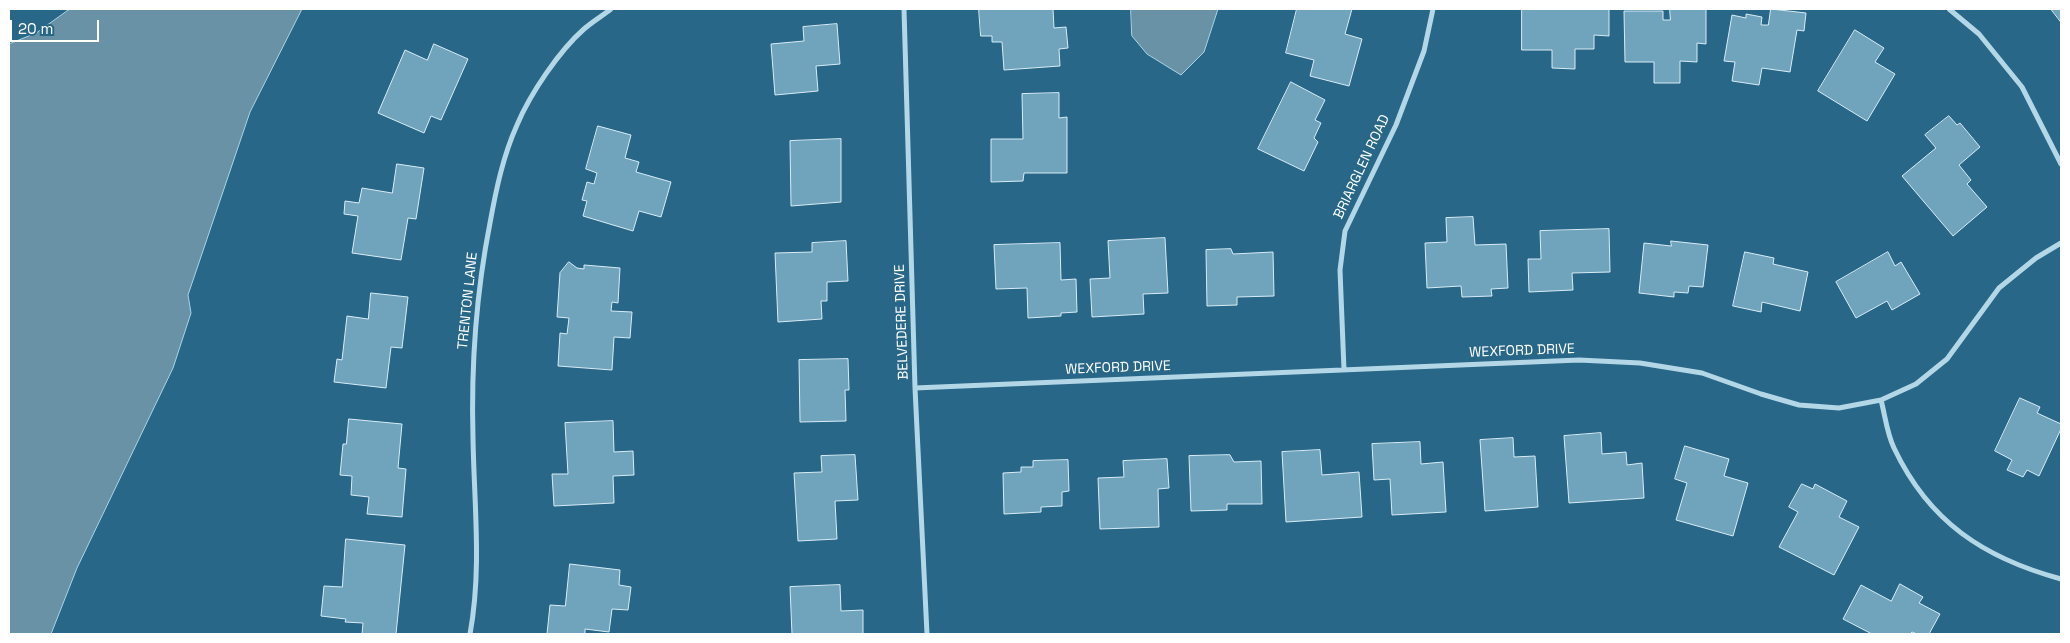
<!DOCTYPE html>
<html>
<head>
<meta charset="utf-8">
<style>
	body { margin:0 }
	#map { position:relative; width:2070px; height:643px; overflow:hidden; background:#286787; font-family:"Space Grotesk",sans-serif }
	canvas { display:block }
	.frame { position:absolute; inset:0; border:10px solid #fff; pointer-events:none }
	.scale { position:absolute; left:10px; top:20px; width:89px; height:22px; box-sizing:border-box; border:2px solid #fff; border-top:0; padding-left:6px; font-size:15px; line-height:18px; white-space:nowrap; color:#fff; -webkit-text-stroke:4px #286787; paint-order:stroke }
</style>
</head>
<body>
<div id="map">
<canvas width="2070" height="643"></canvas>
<div class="frame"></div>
<div class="scale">20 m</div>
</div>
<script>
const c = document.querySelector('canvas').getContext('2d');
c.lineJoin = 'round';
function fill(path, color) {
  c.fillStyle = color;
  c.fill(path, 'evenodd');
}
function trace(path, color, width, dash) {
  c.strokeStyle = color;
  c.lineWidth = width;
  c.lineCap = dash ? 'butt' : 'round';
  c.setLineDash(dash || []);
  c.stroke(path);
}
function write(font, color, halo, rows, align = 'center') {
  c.font = font + ' "Space Grotesk",sans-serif';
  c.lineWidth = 5;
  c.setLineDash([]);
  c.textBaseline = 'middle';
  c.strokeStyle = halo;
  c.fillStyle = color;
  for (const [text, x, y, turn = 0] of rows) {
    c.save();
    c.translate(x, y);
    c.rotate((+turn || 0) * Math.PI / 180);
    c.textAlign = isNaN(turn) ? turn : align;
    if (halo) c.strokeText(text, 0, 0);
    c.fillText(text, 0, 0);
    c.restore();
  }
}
const water = new Path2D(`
	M 70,9 L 302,9 L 250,112 L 188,295 L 191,313 L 173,368 L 77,568 L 51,634 L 9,634 L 9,44 L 36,33 Z
	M 1131,9 L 1218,9 L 1204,52 L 1181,75 L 1147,54 L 1132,36 Z`);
const building = new Path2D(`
	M 979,9 L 1053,9 L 1054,28 L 1066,27 L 1068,48 L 1059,49 L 1060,66 L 1004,70 L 1002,42 L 992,42 L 992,36 L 981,36 Z
	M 1297,9 L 1352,9 L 1345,34 L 1362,39 L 1349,86 L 1310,76 L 1314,60 L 1286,53 Z
	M 1522,9 L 1609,9 L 1609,36 L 1594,35 L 1594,49 L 1575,49 L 1575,69 L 1552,68 L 1552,50 L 1522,50 Z
	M 1670,9 L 1706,9 L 1706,44 L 1697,43 L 1697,62 L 1680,61 L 1680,83 L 1654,83 L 1654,62 L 1625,62 L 1624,11 L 1663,11 L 1663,20 L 1670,20 Z
	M 1771,9 L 1806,13 L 1804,31 L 1797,30 L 1790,72 L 1762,68 L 1759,85 L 1732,81 L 1735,62 L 1724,61 L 1732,15 L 1746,18 L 1746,14 L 1762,17 L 1761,25 L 1768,25 Z
	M 2051,9 L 2061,9 L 2061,22 Z
	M 837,24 L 840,64 L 816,66 L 818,91 L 775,95 L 771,44 L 804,41 L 803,27 Z
	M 1855,30 L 1884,48 L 1875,62 L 1895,74 L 1867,121 L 1818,91 Z
	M 434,44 L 468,59 L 441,120 L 431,116 L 424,133 L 378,113 L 405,50 L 427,60 Z
	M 1291,82 L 1325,100 L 1315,120 L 1321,123 L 1314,138 L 1318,142 L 1304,171 L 1258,149 Z
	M 1059,93 L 1059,118 L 1067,117 L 1067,173 L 1024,173 L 1023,181 L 991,182 L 991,139 L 1023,139 L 1022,94 Z
	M 1949,116 L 1957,125 L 1960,123 L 1980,147 L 1959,165 L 1971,180 L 1967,184 L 1987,207 L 1953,236 L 1902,176 L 1936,148 L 1925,135 Z
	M 598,126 L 631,135 L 625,158 L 639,162 L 636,172 L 671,182 L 661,217 L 639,211 L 633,231 L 583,216 L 587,201 L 582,200 L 587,182 L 594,184 L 597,173 L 586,169 Z
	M 841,139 L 841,202 L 791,206 L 790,141 Z
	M 397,164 L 424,168 L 416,219 L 408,218 L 401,260 L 352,253 L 358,216 L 344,214 L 345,201 L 359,203 L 362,188 L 392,193 Z
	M 1473,217 L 1475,245 L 1506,244 L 1508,288 L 1491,289 L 1492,296 L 1462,297 L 1461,286 L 1427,288 L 1425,243 L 1447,242 L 1446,218 Z
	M 1609,229 L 1610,272 L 1572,273 L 1573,290 L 1529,292 L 1528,259 L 1541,259 L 1540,231 Z
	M 1165,238 L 1168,293 L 1143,294 L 1144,314 L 1092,317 L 1090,279 L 1110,278 L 1108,241 Z
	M 846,241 L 848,281 L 827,282 L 827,301 L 821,301 L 822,319 L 778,322 L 775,253 L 812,252 L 812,243 Z
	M 1671,241 L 1708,245 L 1703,287 L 1689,286 L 1688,293 L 1674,292 L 1674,297 L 1639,293 L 1644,243 L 1671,246 Z
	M 1060,243 L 1061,280 L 1076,279 L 1077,312 L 1061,313 L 1061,316 L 1028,318 L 1027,288 L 996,289 L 994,245 Z
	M 1231,249 L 1233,254 L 1273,252 L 1274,296 L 1237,297 L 1237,305 L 1207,306 L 1206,250 Z
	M 1745,252 L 1774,258 L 1773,264 L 1808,272 L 1800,311 L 1762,302 L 1761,312 L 1733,306 Z
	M 1888,252 L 1895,266 L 1901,262 L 1920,294 L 1892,310 L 1887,301 L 1856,318 L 1836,282 Z
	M 569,262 L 577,268 L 584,269 L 584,265 L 620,268 L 618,303 L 612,302 L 611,311 L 632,312 L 630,338 L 614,337 L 612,370 L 558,366 L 560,333 L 567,334 L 569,318 L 557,317 L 560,273 Z
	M 371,293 L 408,297 L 402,348 L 391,347 L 386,388 L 334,382 L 337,359 L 342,360 L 347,316 L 368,319 Z
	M 848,359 L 849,390 L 845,390 L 846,421 L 800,422 L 799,360 Z
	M 2020,398 L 2040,407 L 2037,413 L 2061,424 L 2061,429 L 2039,476 L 2027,470 L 2023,477 L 2007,470 L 2012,460 L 1995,451 Z
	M 349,419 L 402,424 L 398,468 L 406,469 L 402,517 L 367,514 L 369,497 L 351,495 L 352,476 L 340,475 L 343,444 L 346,444 Z
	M 613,421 L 614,452 L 633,451 L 634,475 L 613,476 L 614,503 L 554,506 L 552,474 L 568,474 L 565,423 Z
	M 1601,433 L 1602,454 L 1626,452 L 1627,465 L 1642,463 L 1644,498 L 1569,503 L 1564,436 Z
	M 1513,438 L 1514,457 L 1535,456 L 1538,507 L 1485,511 L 1480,440 Z
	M 1420,442 L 1421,464 L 1443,462 L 1446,512 L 1392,515 L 1390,479 L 1374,480 L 1372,444 Z
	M 1685,446 L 1729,459 L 1724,476 L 1748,483 L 1733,536 L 1676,520 L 1687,483 L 1675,479 Z
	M 1320,450 L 1322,475 L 1359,472 L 1362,517 L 1286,522 L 1282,452 Z
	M 855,455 L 858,500 L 835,501 L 837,539 L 798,541 L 794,473 L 822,472 L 821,456 Z
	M 1230,455 L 1234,462 L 1261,461 L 1262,504 L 1227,504 L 1227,510 L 1191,511 L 1189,456 Z
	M 1167,459 L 1169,488 L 1158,489 L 1159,527 L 1100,529 L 1098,478 L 1124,477 L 1123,461 Z
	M 1068,460 L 1069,491 L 1062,492 L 1062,506 L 1041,507 L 1041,512 L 1004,514 L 1003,473 L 1021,472 L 1021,467 L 1033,467 L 1033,461 Z
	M 1802,484 L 1813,489 L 1815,484 L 1847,501 L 1839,517 L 1859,527 L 1834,575 L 1779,547 L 1798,512 L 1789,507 Z
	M 346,539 L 405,545 L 396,634 L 362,634 L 363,623 L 345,622 L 346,619 L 321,616 L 324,586 L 342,587 Z
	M 570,564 L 620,570 L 619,585 L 631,587 L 628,610 L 612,609 L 609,632 L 585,629 L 585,634 L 547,634 L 550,605 L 565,606 Z
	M 1900,584 L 1923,597 L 1919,603 L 1940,614 L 1929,634 L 1917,634 L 1912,632 L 1910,634 L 1872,634 L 1843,619 L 1861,585 L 1891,601 Z
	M 840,585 L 841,611 L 863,610 L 863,634 L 792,634 L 790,587 Z`);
const minor = new Path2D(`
	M 904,9 L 915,388 L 927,634
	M 1949,9 L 1979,34 L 2022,87 L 2061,164
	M 1344,370 L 1340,270 L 1345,231 L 1396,125 L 1424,51 L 1433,9
	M 915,388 L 1579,360 L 1640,363 L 1702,373 L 1761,394 L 1799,405 L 1839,408 L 1881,400 L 1916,384 L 1947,359 L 1999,288 L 2036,258 L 2061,243
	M 1881,400 C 1885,415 1887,434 1894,448 C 1929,522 1984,558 2061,579
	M 470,634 C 482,569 474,503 473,438 C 471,366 476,294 490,223 C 496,190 503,156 517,125 C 530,94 559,51 584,29 C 592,22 602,16 611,9`);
const streetNames = [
	["BRIARGLEN ROAD",1362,167,-65],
	["TRENTON LANE",468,301,-84],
	["BELVEDERE DRIVE",902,322,-92],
	["WEXFORD DRIVE",1522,351,-2],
	["WEXFORD DRIVE",1118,368,-2]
];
fill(water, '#6992a7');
trace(water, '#a9d4e8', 1);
fill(building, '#70a4bd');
trace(building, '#d8ecf6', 1);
trace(minor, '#b4d7e8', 5);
write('14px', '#fff', '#286787', streetNames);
</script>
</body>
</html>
